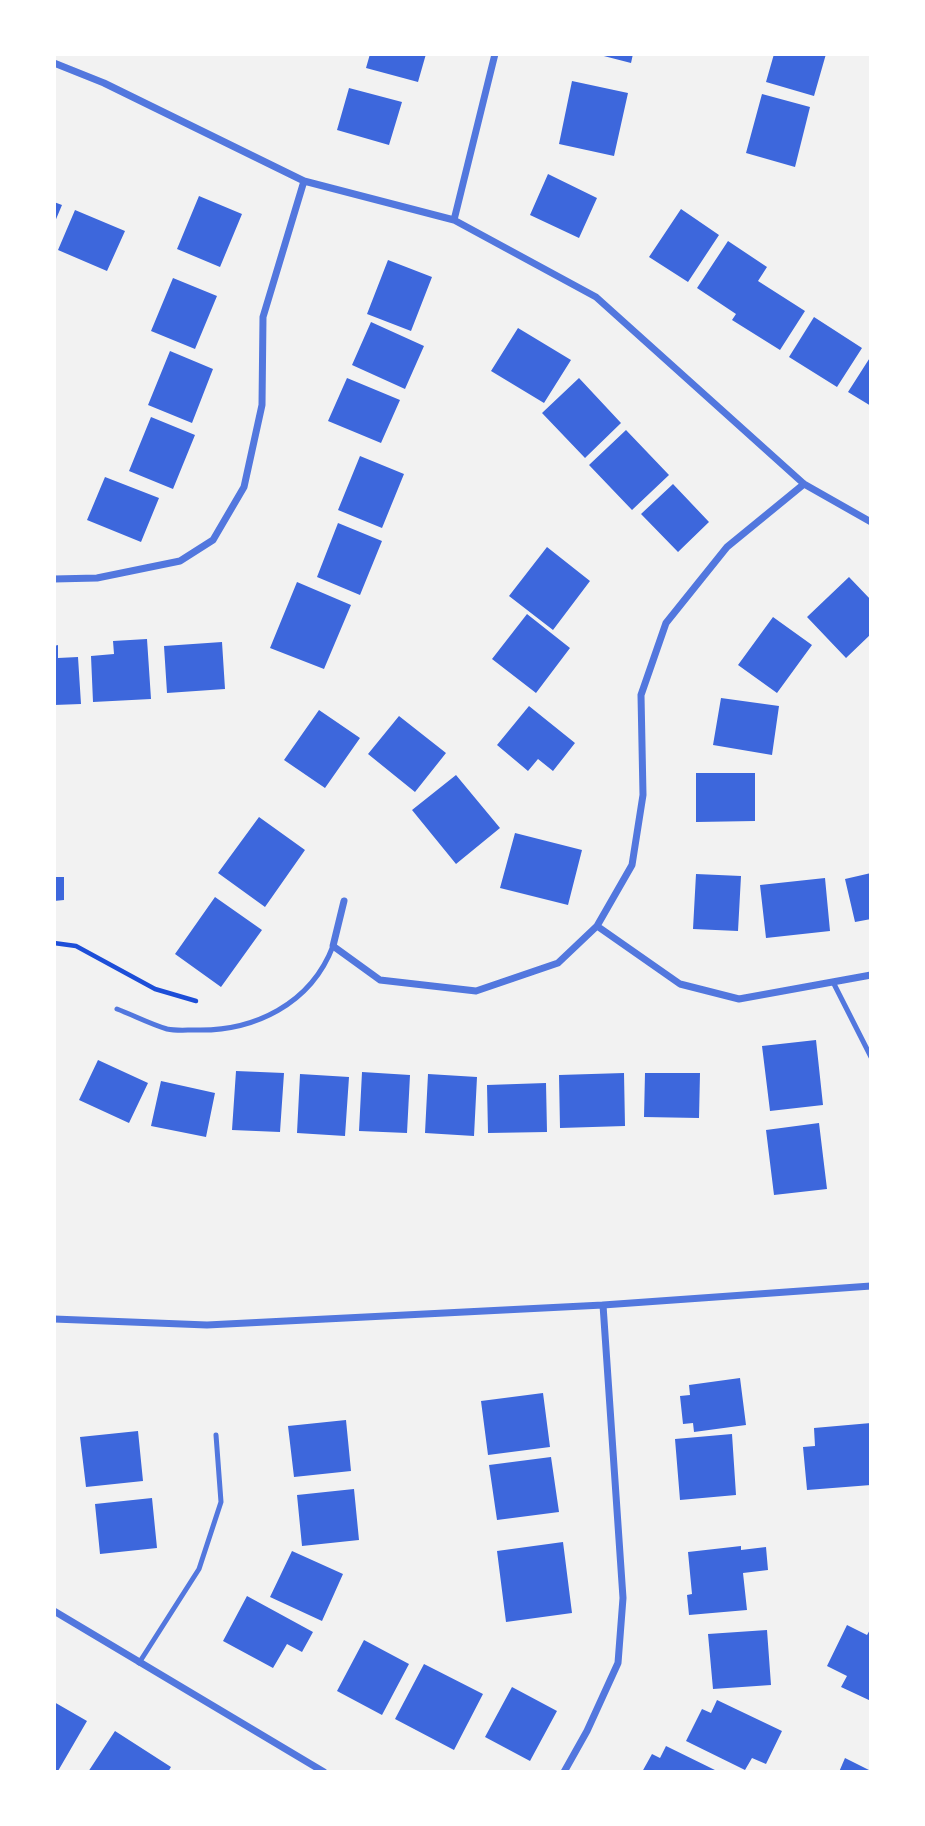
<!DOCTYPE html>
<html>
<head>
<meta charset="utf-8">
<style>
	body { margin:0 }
	#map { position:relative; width:925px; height:1826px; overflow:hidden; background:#f2f2f2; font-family:"Public Sans",sans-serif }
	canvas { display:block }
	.frame { position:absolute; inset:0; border:56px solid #fff; pointer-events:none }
</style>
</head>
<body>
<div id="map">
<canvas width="925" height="1826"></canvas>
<div class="frame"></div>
</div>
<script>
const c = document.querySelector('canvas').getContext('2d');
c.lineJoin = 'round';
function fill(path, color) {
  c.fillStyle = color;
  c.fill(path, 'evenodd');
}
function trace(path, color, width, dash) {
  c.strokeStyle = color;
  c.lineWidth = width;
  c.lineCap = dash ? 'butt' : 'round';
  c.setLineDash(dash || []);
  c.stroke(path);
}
const building = new Path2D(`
	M 370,54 L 426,54 L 418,82 L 366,68 Z
	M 596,54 L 633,54 L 631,63 Z
	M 774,54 L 826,54 L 814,96 L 766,82 Z
	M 572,81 L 628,93 L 614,156 L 559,144 Z
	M 349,88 L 402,102 L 389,145 L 337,130 Z
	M 762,94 L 810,107 L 795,167 L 746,153 Z
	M 548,174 L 597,198 L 579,238 L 530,215 Z
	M 199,196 L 242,214 L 220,267 L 177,249 Z
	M 54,202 L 62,205 L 54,224 Z
	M 681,209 L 719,235 L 688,282 L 649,257 Z
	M 75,210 L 125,231 L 107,271 L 58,250 Z
	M 728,241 L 767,267 L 758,281 L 805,311 L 780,350 L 732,320 L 736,314 L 697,288 Z
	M 388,260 L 432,277 L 411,331 L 367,314 Z
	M 173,278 L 217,296 L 195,349 L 151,331 Z
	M 814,317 L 862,348 L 837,387 L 789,357 Z
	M 371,322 L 424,346 L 405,389 L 352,365 Z
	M 518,328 L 571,360 L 544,403 L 491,371 Z
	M 170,351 L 213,369 L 192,423 L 148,405 Z
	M 871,356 L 871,406 L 848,392 Z
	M 347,378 L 400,400 L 381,443 L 328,421 Z
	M 579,378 L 621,423 L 585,458 L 542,413 Z
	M 151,417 L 195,435 L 173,489 L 129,471 Z
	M 626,430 L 669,475 L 632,510 L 589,465 Z
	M 360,456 L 404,474 L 382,528 L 338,510 Z
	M 105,477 L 159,498 L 141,542 L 87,520 Z
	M 673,484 L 709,522 L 678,552 L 641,514 Z
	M 338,523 L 382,541 L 360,595 L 317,577 Z
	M 547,547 L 590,581 L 553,630 L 509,596 Z
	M 849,577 L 871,600 L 871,634 L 846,658 L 807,617 Z
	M 297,582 L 351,605 L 324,669 L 270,648 Z
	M 527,614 L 570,648 L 536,693 L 492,659 Z
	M 773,617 L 812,645 L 777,693 L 738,665 Z
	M 147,639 L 151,699 L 93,702 L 91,656 L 114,654 L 113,641 Z
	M 222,642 L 225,689 L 167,693 L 164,646 Z
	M 58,645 L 58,658 L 78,657 L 81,704 L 54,705 L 54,646 Z
	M 721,698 L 779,706 L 772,755 L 713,745 Z
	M 529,706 L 575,743 L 553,771 L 538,759 L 528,771 L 497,745 Z
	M 319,710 L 360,738 L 325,788 L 284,760 Z
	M 399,716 L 446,753 L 415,792 L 368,754 Z
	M 696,773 L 755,773 L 755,821 L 696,822 Z
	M 456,775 L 500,828 L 456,864 L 412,810 Z
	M 259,817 L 305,850 L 265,907 L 218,873 Z
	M 515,833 L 582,850 L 568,905 L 500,888 Z
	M 871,873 L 871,919 L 855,922 L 845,879 Z
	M 696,874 L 741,876 L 738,931 L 693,929 Z
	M 54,877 L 64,877 L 64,900 L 54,901 Z
	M 825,878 L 830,931 L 766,938 L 760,885 Z
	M 215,897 L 262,930 L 221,987 L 175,954 Z
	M 816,1040 L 823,1105 L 770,1111 L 762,1046 Z
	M 98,1060 L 148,1083 L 129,1123 L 79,1100 Z
	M 236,1071 L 284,1073 L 280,1132 L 232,1130 Z
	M 362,1072 L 410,1075 L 407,1133 L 359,1131 Z
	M 624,1073 L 625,1126 L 560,1128 L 559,1075 Z
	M 645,1073 L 700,1073 L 699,1118 L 644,1117 Z
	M 300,1074 L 349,1077 L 345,1136 L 297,1133 Z
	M 428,1074 L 477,1077 L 474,1136 L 425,1133 Z
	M 161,1081 L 215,1093 L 206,1137 L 151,1126 Z
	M 546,1083 L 547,1132 L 488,1133 L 487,1085 Z
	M 819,1123 L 827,1189 L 774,1195 L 766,1130 Z
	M 740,1378 L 746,1425 L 694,1432 L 693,1423 L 683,1424 L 680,1396 L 690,1395 L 689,1385 Z
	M 543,1393 L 550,1447 L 488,1455 L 481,1401 Z
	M 346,1420 L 351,1471 L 294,1477 L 288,1426 Z
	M 871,1423 L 871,1485 L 807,1490 L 803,1447 L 815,1446 L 814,1428 Z
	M 138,1431 L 143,1481 L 86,1487 L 80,1437 Z
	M 732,1434 L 736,1495 L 680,1500 L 675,1439 Z
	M 551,1457 L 559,1512 L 497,1520 L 489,1465 Z
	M 354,1489 L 359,1540 L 302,1546 L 297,1495 Z
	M 152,1498 L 157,1548 L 100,1554 L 95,1504 Z
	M 563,1542 L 572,1613 L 506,1622 L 497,1551 Z
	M 741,1546 L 741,1550 L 766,1547 L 768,1570 L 743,1573 L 747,1610 L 689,1615 L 687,1595 L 692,1594 L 688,1552 Z
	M 292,1551 L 343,1574 L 322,1621 L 270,1597 Z
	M 247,1596 L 313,1632 L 302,1652 L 287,1644 L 273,1668 L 223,1641 Z
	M 847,1625 L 867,1635 L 871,1628 L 871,1701 L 841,1687 L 847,1676 L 827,1666 Z
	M 767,1630 L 771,1685 L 713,1689 L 708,1634 Z
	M 364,1640 L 409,1664 L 382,1715 L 337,1691 Z
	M 424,1664 L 483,1694 L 454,1750 L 395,1719 Z
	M 512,1687 L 557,1711 L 530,1761 L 485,1737 Z
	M 717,1700 L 782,1731 L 766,1764 L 752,1758 L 745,1770 L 686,1741 L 702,1709 L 711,1713 Z
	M 54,1702 L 87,1721 L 58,1771 L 54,1769 Z
	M 115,1731 L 171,1767 L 168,1772 L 88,1772 Z
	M 666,1746 L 719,1772 L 642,1772 L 652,1754 L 660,1758 Z
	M 845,1758 L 871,1771 L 871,1772 L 839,1772 Z`);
const path = new Path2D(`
	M 54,943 L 76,946 L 155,989 L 196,1001`);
const service = new Path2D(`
	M 833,982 L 871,1057
	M 117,1009 C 133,1015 150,1024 167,1029 C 176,1031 186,1030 194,1030 C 254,1032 311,1004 333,946
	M 139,1663 L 199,1569 L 221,1502 L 216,1435`);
const minor = new Path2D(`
	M 54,63 L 104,83 L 304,181 L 454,220 L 596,297 L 804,484 L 871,522
	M 454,220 L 495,54
	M 54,579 L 97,578 L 180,561 L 213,540 L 244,487 L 262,405 L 263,317 L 304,181
	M 344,901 L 333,946 L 380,980 L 476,991 L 558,963 L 597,926 L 632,865 L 643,795 L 641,695 L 666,623 L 727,547 L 804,484
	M 597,926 L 680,984 L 739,999 L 871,975
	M 54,1319 L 207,1325 L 603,1305 L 871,1286
	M 54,1611 L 324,1772
	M 564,1772 L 587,1731 L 618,1663 L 623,1598 L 603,1305`);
fill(building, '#3d67dc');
trace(path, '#1d4ed8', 4.5);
trace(service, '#5277de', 5);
trace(minor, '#5277de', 7);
</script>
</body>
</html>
